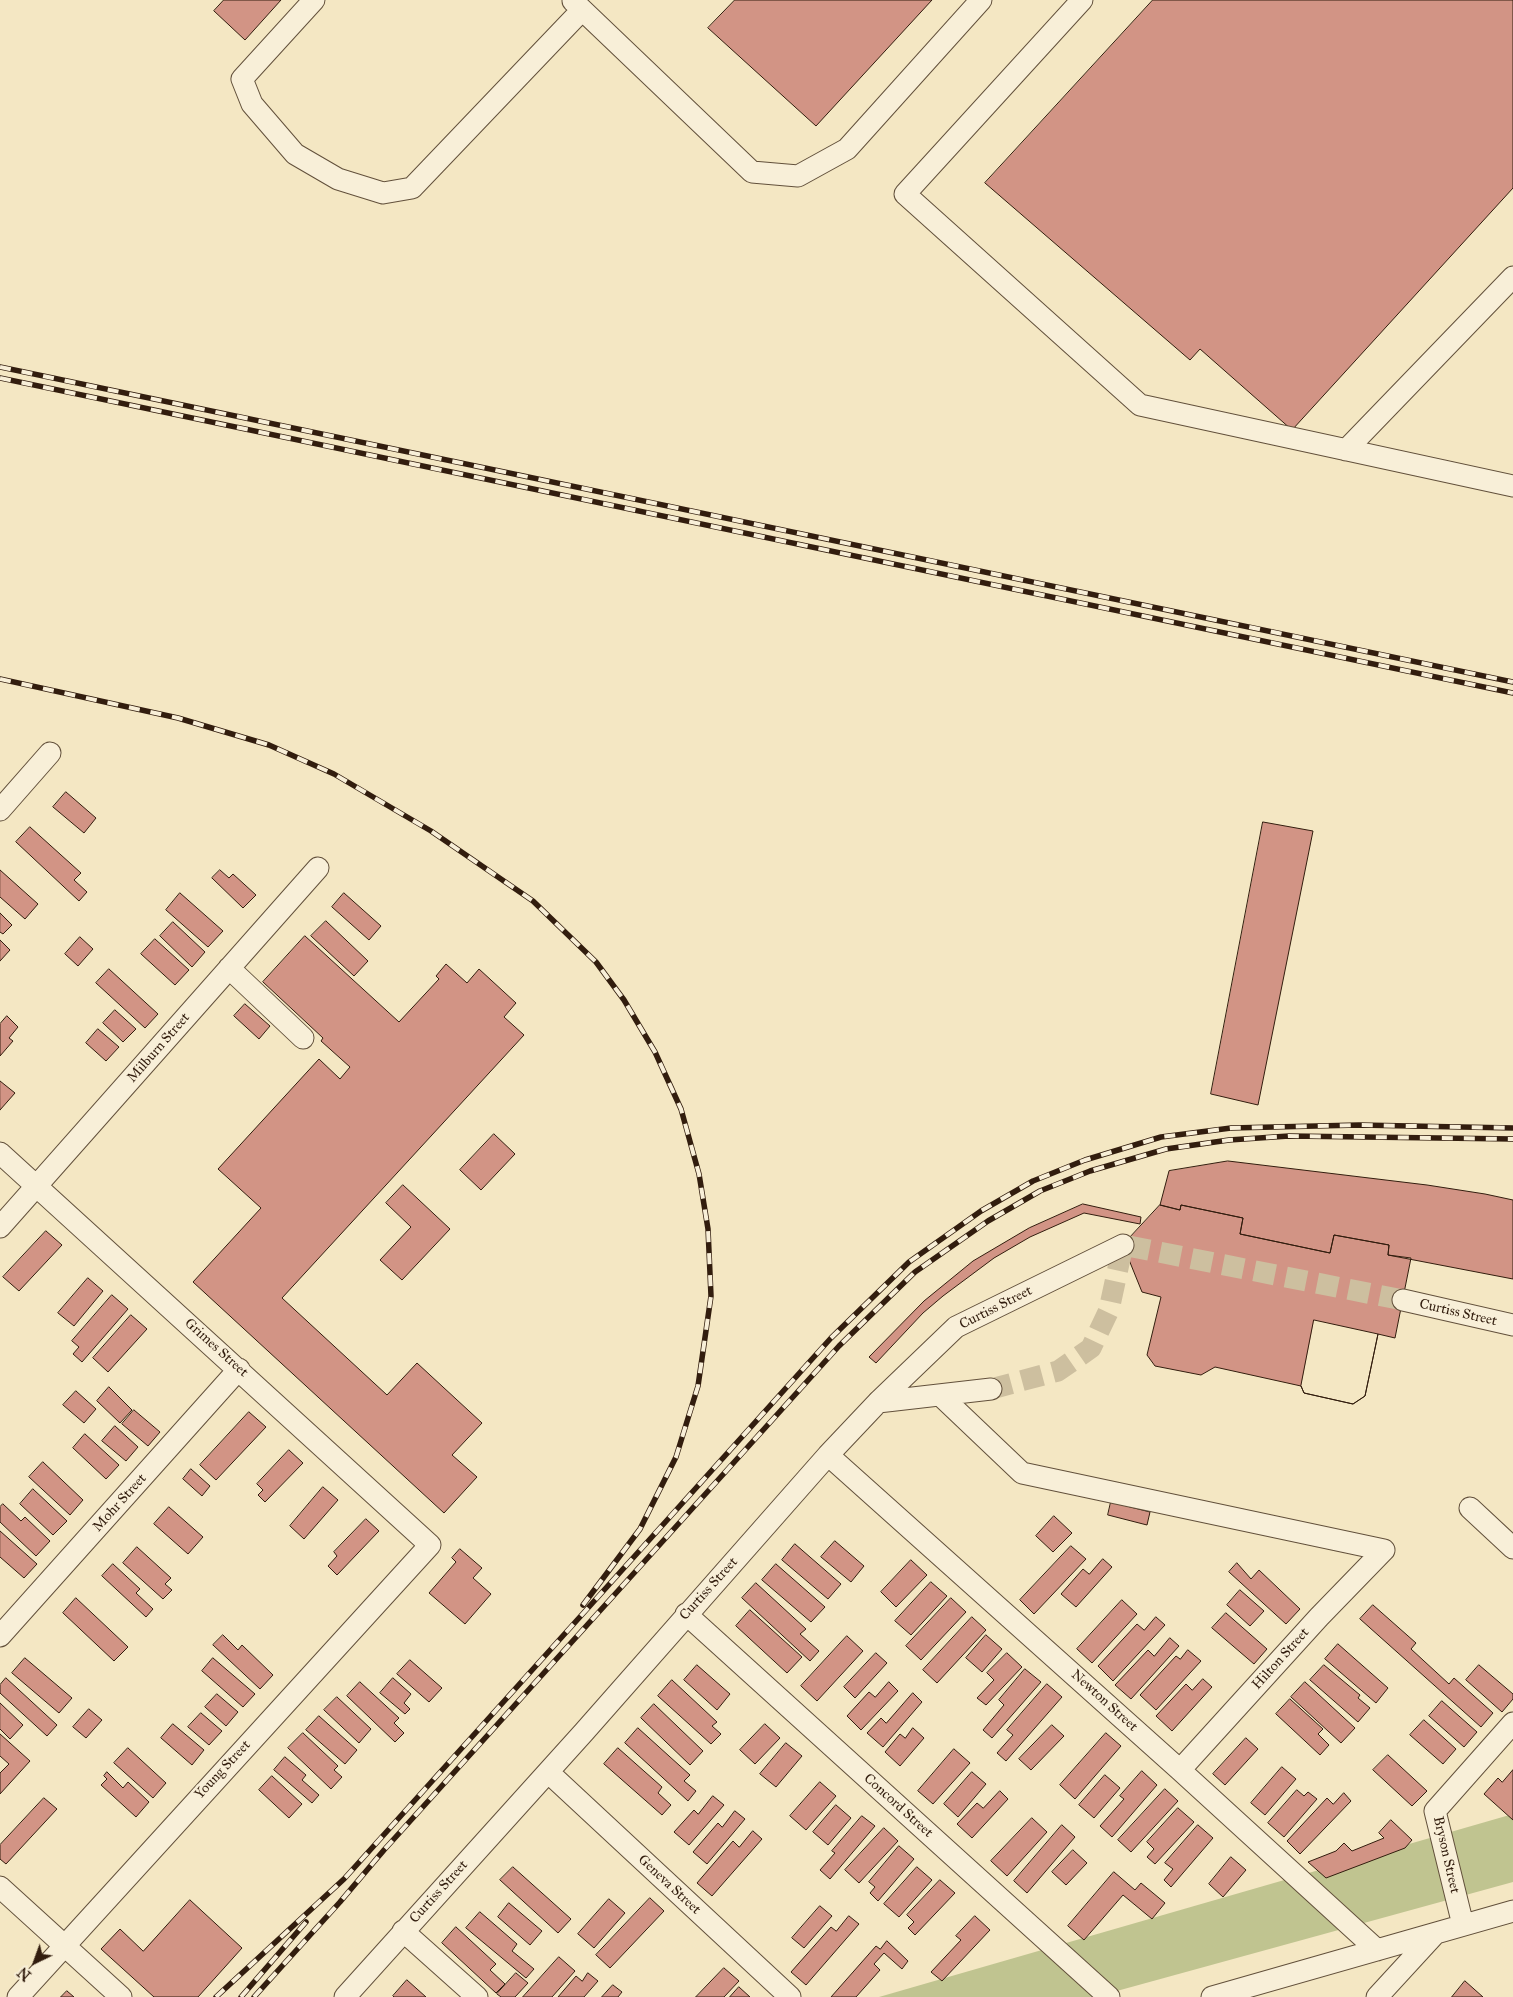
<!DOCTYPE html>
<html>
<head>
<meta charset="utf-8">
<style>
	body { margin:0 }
	#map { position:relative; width:1513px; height:1997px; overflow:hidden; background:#f4e7c3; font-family:"IM FELL Great Primer",serif }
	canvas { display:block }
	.north { position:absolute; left:10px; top:1937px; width:50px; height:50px; -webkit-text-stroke:4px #f8efd8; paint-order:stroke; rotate:222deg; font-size:14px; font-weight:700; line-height:20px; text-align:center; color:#321d0e }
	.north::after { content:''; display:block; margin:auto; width:18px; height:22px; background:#321d0e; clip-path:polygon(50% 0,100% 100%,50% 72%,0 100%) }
</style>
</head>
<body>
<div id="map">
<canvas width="1513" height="1997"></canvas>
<div class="north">N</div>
</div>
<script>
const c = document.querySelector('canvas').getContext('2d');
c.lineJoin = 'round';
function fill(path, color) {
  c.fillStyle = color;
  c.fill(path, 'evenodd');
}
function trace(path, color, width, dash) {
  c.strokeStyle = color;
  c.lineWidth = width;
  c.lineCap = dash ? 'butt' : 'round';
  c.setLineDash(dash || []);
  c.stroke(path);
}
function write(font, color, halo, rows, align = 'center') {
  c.font = font + ' "IM FELL Great Primer",serif';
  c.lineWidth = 5;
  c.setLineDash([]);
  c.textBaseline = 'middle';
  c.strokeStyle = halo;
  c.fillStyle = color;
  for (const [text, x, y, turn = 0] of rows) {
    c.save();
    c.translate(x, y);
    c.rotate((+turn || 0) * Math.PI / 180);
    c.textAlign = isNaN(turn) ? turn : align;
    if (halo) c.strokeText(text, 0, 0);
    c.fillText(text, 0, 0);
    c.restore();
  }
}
const green = new Path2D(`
	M 1513,1814 L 1513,1882 L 1095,1997 L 879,1997 Z`);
const building = new Path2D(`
	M 224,0 L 281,0 L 245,40 L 214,11 Z
	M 735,0 L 932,0 L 816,126 L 708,28 Z
	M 1153,0 L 1513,0 L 1513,188 L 1292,430 L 1200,349 L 1190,360 L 985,183 Z
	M 66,792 L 96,818 L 84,833 L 53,807 Z
	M 1263,822 L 1313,831 L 1258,1105 L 1211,1094 Z
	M 30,827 L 81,873 L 74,880 L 87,892 L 79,901 L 16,842 Z
	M 0,870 L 38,904 L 25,919 L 0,897 Z
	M 220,870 L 229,878 L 233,874 L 256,895 L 243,908 L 212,878 Z
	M 180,893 L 223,931 L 208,947 L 166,910 Z
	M 344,893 L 381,926 L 369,940 L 332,907 Z
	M 0,913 L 12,925 L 3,934 L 0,932 Z
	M 326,921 L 368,961 L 354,976 L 311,936 Z
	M 173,922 L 205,952 L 192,967 L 160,936 Z
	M 305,936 L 399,1022 L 439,979 L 436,976 L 446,964 L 467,983 L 479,969 L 516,1003 L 504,1017 L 524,1035 L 282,1298 L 387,1395 L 417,1363 L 482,1423 L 452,1455 L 477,1477 L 444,1513 L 193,1282 L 261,1208 L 218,1169 L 319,1059 L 340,1079 L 350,1067 L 321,1041 L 323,1038 L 263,982 Z
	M 80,937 L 93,949 L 78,966 L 65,954 Z
	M 155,939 L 189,970 L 175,985 L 141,954 Z
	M 0,940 L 10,950 L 0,961 Z
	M 109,969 L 158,1014 L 145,1028 L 96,983 Z
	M 245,1004 L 270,1026 L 259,1039 L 234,1016 Z
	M 115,1010 L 136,1029 L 123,1042 L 103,1023 Z
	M 7,1016 L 18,1027 L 9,1038 L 13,1041 L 0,1056 L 0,1024 Z
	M 98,1029 L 119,1047 L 106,1061 L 86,1043 Z
	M 0,1081 L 15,1093 L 0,1110 Z
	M 494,1134 L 515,1154 L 481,1190 L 460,1170 Z
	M 1228,1161 L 1427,1185 L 1485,1194 L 1513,1200 L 1513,1279 L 1388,1255 L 1389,1245 L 1334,1235 L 1330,1253 L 1240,1234 L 1243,1218 L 1181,1205 L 1180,1210 L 1160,1205 L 1169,1171 Z
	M 403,1185 L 450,1229 L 402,1280 L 380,1260 L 411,1227 L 386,1203 Z
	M 1083,1204 L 1141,1217 L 1140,1224 L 1084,1213 L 1030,1237 L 994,1258 L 943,1296 L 923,1313 L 876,1363 L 869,1357 L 924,1301 L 973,1261 L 1029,1228 Z
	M 1160,1205 L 1180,1210 L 1181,1205 L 1243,1218 L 1240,1234 L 1330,1253 L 1334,1235 L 1389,1245 L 1388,1255 L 1411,1258 L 1395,1338 L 1378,1334 L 1365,1396 L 1353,1404 L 1304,1393 L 1301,1386 L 1215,1367 L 1201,1375 L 1155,1366 L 1147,1355 L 1161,1297 L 1142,1292 L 1123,1245 Z
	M 46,1231 L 62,1245 L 19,1291 L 3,1277 Z
	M 88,1278 L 103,1291 L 74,1326 L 58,1313 Z
	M 112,1295 L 128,1309 L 82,1362 L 73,1354 L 79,1347 L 72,1341 Z
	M 131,1315 L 147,1329 L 108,1372 L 93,1358 Z
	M 1314,1320 L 1378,1334 L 1365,1396 L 1353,1404 L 1304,1393 L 1301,1386 Z
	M 109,1387 L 132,1410 L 120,1423 L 97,1401 Z
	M 76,1391 L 96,1409 L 84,1423 L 63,1405 Z
	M 134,1410 L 160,1432 L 148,1446 L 122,1424 Z
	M 249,1412 L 266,1427 L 216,1480 L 200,1465 Z
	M 115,1426 L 138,1447 L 126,1461 L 102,1441 Z
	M 85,1434 L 119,1465 L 106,1479 L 73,1448 Z
	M 289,1450 L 303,1463 L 265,1502 L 258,1495 L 263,1490 L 257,1484 Z
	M 43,1462 L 83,1500 L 70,1515 L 29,1477 Z
	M 191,1469 L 210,1486 L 202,1496 L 183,1479 Z
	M 323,1487 L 338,1500 L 304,1539 L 290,1526 Z
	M 33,1489 L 67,1521 L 53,1535 L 20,1504 Z
	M 1111,1502 L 1150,1512 L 1147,1525 L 1108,1515 Z
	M 3,1504 L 21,1521 L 25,1517 L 50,1541 L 36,1556 L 0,1522 L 0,1507 Z
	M 169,1507 L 203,1537 L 188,1554 L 154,1524 Z
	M 1054,1516 L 1072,1533 L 1053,1552 L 1036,1536 Z
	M 366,1519 L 379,1531 L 337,1575 L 328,1566 L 337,1556 L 334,1552 Z
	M 0,1531 L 37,1564 L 24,1578 L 0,1557 Z
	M 835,1541 L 864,1566 L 851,1582 L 821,1557 Z
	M 795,1544 L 841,1584 L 828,1599 L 782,1560 Z
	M 1071,1546 L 1086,1559 L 1034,1614 L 1020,1600 Z
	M 137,1547 L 171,1578 L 165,1584 L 172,1590 L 163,1599 L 123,1563 Z
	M 460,1549 L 482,1568 L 473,1578 L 491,1594 L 465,1624 L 429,1593 L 456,1562 L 452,1558 Z
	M 1103,1559 L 1112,1567 L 1076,1607 L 1061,1594 L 1083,1569 L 1089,1574 Z
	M 911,1560 L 927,1575 L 896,1607 L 881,1592 Z
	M 1237,1563 L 1251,1579 L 1259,1570 L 1300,1609 L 1286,1624 L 1229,1572 Z
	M 113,1564 L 140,1589 L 136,1593 L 153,1609 L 146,1617 L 102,1576 Z
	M 776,1564 L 825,1607 L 811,1622 L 762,1580 Z
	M 931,1582 L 947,1596 L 911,1635 L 895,1621 Z
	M 756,1583 L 806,1629 L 800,1634 L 819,1651 L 810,1661 L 742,1598 Z
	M 1240,1590 L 1264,1611 L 1250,1626 L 1227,1605 Z
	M 76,1598 L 128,1647 L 114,1661 L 63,1613 Z
	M 951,1598 L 966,1612 L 921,1660 L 906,1646 Z
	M 1122,1600 L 1137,1614 L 1092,1663 L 1077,1649 Z
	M 1373,1605 L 1416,1643 L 1411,1649 L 1449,1684 L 1454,1678 L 1493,1713 L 1481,1727 L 1360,1619 Z
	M 750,1610 L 802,1657 L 787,1673 L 736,1626 Z
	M 1226,1613 L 1267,1649 L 1254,1664 L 1212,1628 Z
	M 972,1617 L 986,1630 L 937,1683 L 923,1670 Z
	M 1156,1617 L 1165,1625 L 1113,1681 L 1098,1666 L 1137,1624 L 1144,1630 Z
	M 223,1635 L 238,1650 L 242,1645 L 273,1675 L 260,1689 L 213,1645 Z
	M 986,1635 L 1002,1649 L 982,1672 L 966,1658 Z
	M 847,1636 L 863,1651 L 817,1701 L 801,1686 Z
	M 1170,1638 L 1179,1646 L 1131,1699 L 1115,1685 L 1148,1650 L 1154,1656 Z
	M 1338,1644 L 1388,1688 L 1376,1703 L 1325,1659 Z
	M 1188,1650 L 1201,1661 L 1156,1710 L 1140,1695 L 1176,1656 L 1180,1659 Z
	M 876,1653 L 887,1663 L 855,1698 L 844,1687 Z
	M 1007,1653 L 1022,1667 L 986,1705 L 977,1698 L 994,1680 L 987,1673 Z
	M 25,1658 L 72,1698 L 59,1713 L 12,1673 Z
	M 213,1658 L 255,1694 L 243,1707 L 202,1671 Z
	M 410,1660 L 442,1688 L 429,1702 L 397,1674 Z
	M 697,1665 L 730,1694 L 717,1710 L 684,1680 Z
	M 1324,1665 L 1360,1695 L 1358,1698 L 1370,1708 L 1358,1722 L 1310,1680 Z
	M 1479,1665 L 1513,1694 L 1513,1699 L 1502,1712 L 1466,1680 Z
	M 1025,1669 L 1041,1682 L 992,1738 L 983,1730 L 1004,1705 L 999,1700 Z
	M 6,1678 L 57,1725 L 47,1736 L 0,1693 L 0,1685 Z
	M 393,1678 L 411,1694 L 404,1703 L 410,1709 L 405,1714 L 380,1693 Z
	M 1203,1679 L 1212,1687 L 1172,1731 L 1156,1716 L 1186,1684 L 1192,1690 Z
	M 672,1680 L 717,1722 L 712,1726 L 721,1734 L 711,1744 L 658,1696 Z
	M 360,1682 L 399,1718 L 394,1723 L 404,1733 L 395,1742 L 347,1696 Z
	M 889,1682 L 898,1691 L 861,1730 L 847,1716 L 869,1692 L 875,1697 Z
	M 1305,1682 L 1355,1728 L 1341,1743 L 1291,1697 Z
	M 1047,1684 L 1062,1697 L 1006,1761 L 997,1753 L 1013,1735 L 1007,1730 Z
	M 913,1693 L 922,1702 L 883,1747 L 867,1733 L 881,1718 L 886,1723 Z
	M 217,1694 L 238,1712 L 226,1726 L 205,1707 Z
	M 337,1697 L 371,1729 L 359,1743 L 324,1710 Z
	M 1290,1699 L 1323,1729 L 1318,1734 L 1329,1745 L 1320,1755 L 1276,1714 Z
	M 1442,1701 L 1477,1732 L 1464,1747 L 1429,1716 Z
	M 0,1703 L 23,1725 L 10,1739 L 0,1729 Z
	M 654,1704 L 703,1751 L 690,1765 L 641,1718 Z
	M 89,1709 L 102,1720 L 86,1738 L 73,1727 Z
	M 201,1713 L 222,1731 L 209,1745 L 188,1727 Z
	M 319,1716 L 357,1750 L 345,1764 L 306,1730 Z
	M 1424,1720 L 1456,1749 L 1443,1764 L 1410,1735 Z
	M 173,1724 L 204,1750 L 192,1765 L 161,1738 Z
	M 765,1724 L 780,1738 L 755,1764 L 740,1750 Z
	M 1052,1725 L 1064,1736 L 1031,1770 L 1019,1759 Z
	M 638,1728 L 690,1775 L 684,1781 L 696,1791 L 688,1801 L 625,1743 Z
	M 913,1728 L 924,1738 L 900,1766 L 885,1752 L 900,1734 L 905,1738 Z
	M 303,1733 L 338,1766 L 334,1770 L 342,1777 L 331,1789 L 288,1748 Z
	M 1106,1733 L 1121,1746 L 1075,1799 L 1060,1785 Z
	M 0,1734 L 30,1761 L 0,1794 L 0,1773 L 9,1764 L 0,1756 Z
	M 1246,1738 L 1258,1749 L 1225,1785 L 1213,1774 Z
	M 786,1743 L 802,1756 L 776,1787 L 760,1774 Z
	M 128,1748 L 166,1783 L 153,1798 L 114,1763 Z
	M 618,1748 L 662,1787 L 658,1793 L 671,1805 L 662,1815 L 604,1764 Z
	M 954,1749 L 970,1763 L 933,1804 L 918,1791 Z
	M 1388,1755 L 1427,1791 L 1412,1806 L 1373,1770 Z
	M 285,1757 L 306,1775 L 302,1780 L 319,1795 L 312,1803 L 274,1770 Z
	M 1282,1767 L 1296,1779 L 1265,1815 L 1251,1803 Z
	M 1513,1770 L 1513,1820 L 1484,1794 L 1498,1778 L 1502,1782 Z
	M 1142,1771 L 1157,1785 L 1112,1837 L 1100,1826 L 1124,1799 L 1120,1796 Z
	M 107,1772 L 123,1788 L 128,1782 L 149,1802 L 136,1817 L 101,1785 L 107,1779 L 104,1776 Z
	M 972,1772 L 986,1784 L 958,1817 L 944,1804 Z
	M 1105,1775 L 1120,1788 L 1094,1818 L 1079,1805 Z
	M 272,1776 L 302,1804 L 289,1818 L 259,1790 Z
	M 820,1782 L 836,1796 L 806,1830 L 790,1816 Z
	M 1165,1789 L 1178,1801 L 1131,1852 L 1118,1840 Z
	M 1297,1790 L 1304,1796 L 1308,1792 L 1317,1799 L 1284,1837 L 1268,1823 Z
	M 1000,1791 L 1008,1799 L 972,1838 L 957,1824 L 977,1803 L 983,1808 Z
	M 1344,1793 L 1351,1801 L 1300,1854 L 1287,1841 L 1327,1798 L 1333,1804 Z
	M 713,1796 L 724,1805 L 689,1845 L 674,1832 L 694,1810 L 698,1814 Z
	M 44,1798 L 57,1809 L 6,1864 L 0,1859 L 0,1845 Z
	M 836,1805 L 851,1818 L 828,1845 L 813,1832 Z
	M 1178,1808 L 1194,1822 L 1155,1864 L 1147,1857 L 1154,1849 L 1147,1842 Z
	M 735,1811 L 745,1819 L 707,1864 L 693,1852 L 718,1823 L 722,1827 Z
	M 862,1816 L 875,1826 L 830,1879 L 820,1870 L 835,1853 L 832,1851 Z
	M 1032,1818 L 1047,1832 L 1007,1876 L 991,1861 Z
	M 1391,1820 L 1412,1840 L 1405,1848 L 1326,1878 L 1308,1862 L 1336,1851 L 1344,1843 L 1352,1851 L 1384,1838 L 1379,1833 Z
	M 1062,1825 L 1075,1837 L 1027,1893 L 1014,1881 Z
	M 1198,1825 L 1213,1838 L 1171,1887 L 1164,1880 L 1173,1869 L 1165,1863 Z
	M 884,1828 L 898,1841 L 859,1883 L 845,1870 Z
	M 753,1831 L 762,1839 L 712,1896 L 697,1883 L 733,1841 L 739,1847 Z
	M 899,1846 L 914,1859 L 878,1901 L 870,1893 L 875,1887 L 869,1882 Z
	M 1073,1850 L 1087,1863 L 1066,1885 L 1052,1872 Z
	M 1231,1857 L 1246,1870 L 1223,1897 L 1209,1884 Z
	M 513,1867 L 571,1919 L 558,1933 L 500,1880 Z
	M 917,1867 L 932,1880 L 899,1917 L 884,1904 Z
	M 1114,1872 L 1135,1890 L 1141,1883 L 1165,1903 L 1152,1919 L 1123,1895 L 1084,1940 L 1068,1926 Z
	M 940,1880 L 955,1893 L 915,1935 L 908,1928 L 914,1922 L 907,1915 Z
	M 650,1898 L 664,1911 L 610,1968 L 596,1955 Z
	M 609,1899 L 625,1913 L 594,1948 L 578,1934 Z
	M 190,1900 L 242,1948 L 198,1997 L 154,1997 L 101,1949 L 120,1929 L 143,1951 Z
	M 509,1903 L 542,1931 L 530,1945 L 498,1917 Z
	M 820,1906 L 832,1916 L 804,1948 L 792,1938 Z
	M 480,1912 L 517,1944 L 512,1951 L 534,1969 L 526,1978 L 466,1928 Z
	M 849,1916 L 859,1924 L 806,1985 L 791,1972 L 831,1927 L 836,1931 Z
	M 975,1916 L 990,1930 L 942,1981 L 931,1972 L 961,1940 L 956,1936 Z
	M 456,1927 L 496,1964 L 490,1970 L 505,1984 L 496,1993 L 442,1943 Z
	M 887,1941 L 908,1961 L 902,1969 L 884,1953 L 874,1964 L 880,1970 L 856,1997 L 831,1997 L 876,1946 L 880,1949 Z
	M 559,1957 L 575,1971 L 552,1997 L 523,1997 Z
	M 724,1968 L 739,1981 L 724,1997 L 696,1997 Z
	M 516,1973 L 528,1983 L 515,1997 L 501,1997 L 497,1994 Z
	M 588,1973 L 598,1981 L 584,1997 L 558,1997 L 576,1976 L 582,1981 Z
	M 407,1980 L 426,1997 L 394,1997 L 393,1996 Z
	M 1465,1981 L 1483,1997 L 1452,1997 Z
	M 613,1985 L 622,1992 L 618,1997 L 602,1997 Z
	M 739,1987 L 750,1997 L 730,1997 Z
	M 67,1991 L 74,1997 L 61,1997 Z`);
const minorTunnel = new Path2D(`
	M 991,1389 L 1058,1371 L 1091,1348 L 1109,1310 L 1123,1245 L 1403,1300`);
const minor = new Path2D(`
	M 314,0 L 242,79 L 252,104 L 295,154 L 338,179 L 383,193 L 412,188 L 582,10
	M 1082,0 L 905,194 L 1140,405 L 1513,486
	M 573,1 L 752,172 L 798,176 L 847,149 L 981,0
	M 1346,450 L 1513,277
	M 0,810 L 50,753
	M 229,968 L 303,1038
	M 0,1153 L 430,1545 L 18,1997
	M 0,1227 L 318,868
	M 1403,1300 L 1513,1325
	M 940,1395 L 1022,1473 L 1384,1550
	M 878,1402 L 991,1389
	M 828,1455 L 1180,1770 L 1377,1950
	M 1470,1508 L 1513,1548
	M 686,1614 L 1109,1997
	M 0,1636 L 239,1369
	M 1180,1770 L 1319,1617 L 1384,1550
	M 548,1772 L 790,1997
	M 0,1887 L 121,1997
	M 1463,1925 L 1435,1811 L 1513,1723
	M 403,1931 L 477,1997
	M 345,1997 L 584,1732 L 828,1455 L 880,1400 L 956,1327 L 1123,1245
	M 1212,1997 L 1513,1911
	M 1377,1997 L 1434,1935`);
const rail = new Path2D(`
	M 0,367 L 1513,682
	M 0,378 L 1513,693
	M 0,679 L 178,718 L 269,745 L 334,774 L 431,831 L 533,901 L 596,962 L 624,1000 L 655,1052 L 681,1109 L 699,1174 L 708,1229 L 711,1296 L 698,1386 L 676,1457 L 640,1529 L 583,1605
	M 216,1997 L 344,1879 L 831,1338 L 909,1262 L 981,1211 L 1033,1181 L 1085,1160 L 1161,1137 L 1231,1128 L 1359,1125 L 1513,1128
	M 241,1997 L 306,1922
	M 254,1997 L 340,1902 L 384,1850 L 839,1346 L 915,1272 L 988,1221 L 1040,1191 L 1090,1171 L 1166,1149 L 1229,1140 L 1289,1136 L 1513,1139`);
const streetNames = [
	["Milburn Street",159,1048,-49],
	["Curtiss Street",996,1308,-27],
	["Curtiss Street",1458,1313,13],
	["Grimes Street",216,1348,42],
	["Mohr Street",120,1503,-48],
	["Curtiss Street",709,1589,-48],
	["Hilton Street",1281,1659,-48],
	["Newton Street",1104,1701,42],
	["Young Street",223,1770,-47],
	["Concord Street",898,1806,42],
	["Bryson Street",1446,1855,77],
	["Geneva Street",669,1885,43],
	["Curtiss Street",439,1892,-48]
];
fill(green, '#c0c490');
fill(building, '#d29485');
trace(building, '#321d0e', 1);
trace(minorTunnel, '#cdbf9f', 21, [21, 11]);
trace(minor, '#62503b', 23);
trace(minor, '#f8efd8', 21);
trace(rail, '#321d0e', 5.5);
trace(rail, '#f8efd8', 4, [11]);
write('14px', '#321d0e', '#f8efd8', streetNames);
</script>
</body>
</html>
